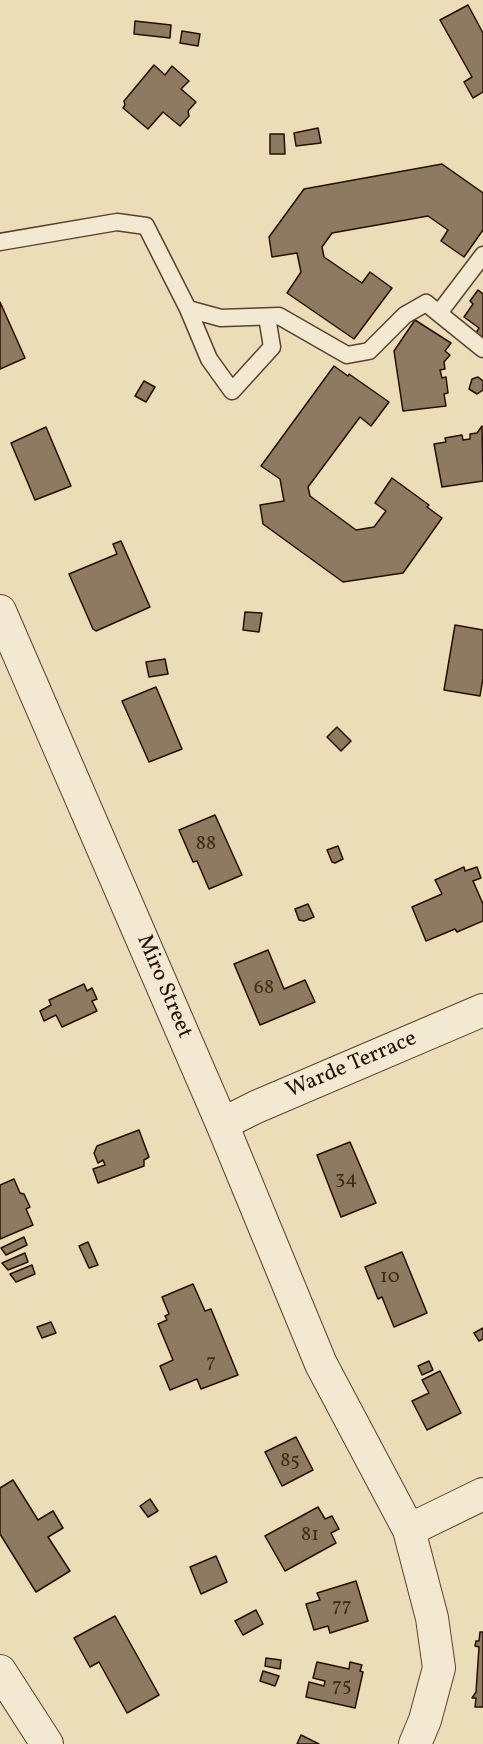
<!DOCTYPE html>
<html>
<head>
<meta charset="utf-8">
<style>
	body { margin:0 }
	canvas { display:block; background:#ecddb9 }
</style>
</head>
<body>
<canvas width="483" height="1744"></canvas>
<script>
const c = document.querySelector('canvas').getContext('2d');
c.lineJoin = 'round';
function fill(path, color) {
  c.fillStyle = color;
  c.fill(path, 'evenodd');
}
function trace(path, color, width, dash) {
  c.strokeStyle = color;
  c.lineWidth = width;
  c.lineCap = dash ? 'butt' : 'round';
  c.setLineDash(dash || []);
  c.stroke(path);
}
function write(font, color, halo, rows, align = 'center') {
  c.font = font + ' Vollkorn,serif';
  c.lineWidth = 4.5;
  c.setLineDash([]);
  c.textBaseline = 'middle';
  c.strokeStyle = halo;
  c.fillStyle = color;
  for (const [text, x, y, turn = 0] of rows) {
    c.save();
    c.translate(x, y);
    c.rotate((+turn || 0) * Math.PI / 180);
    c.textAlign = isNaN(turn) ? turn : align;
    if (halo) c.strokeText(text, 0, 0);
    c.fillText(text, 0, 0);
    c.restore();
  }
}
const building = new Path2D(`
	M 468,5 L 483,33 L 483,92 L 473,98 L 464,82 L 472,77 L 440,20 Z
	M 135,21 L 171,25 L 170,38 L 134,34 Z
	M 182,31 L 200,34 L 198,46 L 180,43 Z
	M 154,65 L 165,75 L 172,66 L 189,81 L 181,89 L 196,102 L 188,111 L 189,116 L 180,126 L 163,112 L 148,129 L 123,108 L 125,105 L 124,101 Z
	M 318,128 L 321,143 L 296,146 L 294,133 Z
	M 270,134 L 284,134 L 285,154 L 270,154 Z
	M 442,164 L 483,193 L 483,230 L 464,257 L 441,241 L 448,230 L 428,216 L 332,233 L 322,247 L 324,257 L 362,283 L 370,272 L 392,288 L 354,339 L 287,293 L 301,272 L 297,253 L 272,257 L 269,237 L 304,189 Z
	M 478,290 L 483,294 L 483,338 L 476,333 L 479,328 L 464,317 L 473,304 L 470,301 Z
	M 0,302 L 25,358 L 0,369 Z
	M 415,320 L 451,343 L 445,351 L 450,355 L 444,362 L 445,369 L 440,370 L 442,378 L 446,377 L 448,393 L 444,394 L 446,406 L 403,411 L 394,351 Z
	M 334,366 L 348,376 L 349,374 L 389,402 L 371,426 L 360,417 L 308,487 L 310,496 L 356,530 L 374,527 L 386,511 L 375,503 L 392,478 L 429,505 L 427,507 L 442,518 L 403,573 L 343,582 L 263,524 L 260,505 L 284,501 L 280,479 L 261,466 Z
	M 478,377 L 483,381 L 483,390 L 477,394 L 469,389 L 472,379 Z
	M 144,381 L 155,387 L 146,402 L 135,396 Z
	M 482,426 L 483,481 L 442,487 L 434,444 L 446,442 L 445,438 L 462,435 L 463,440 L 470,439 L 470,434 L 477,433 Z
	M 46,427 L 71,486 L 35,500 L 11,443 Z
	M 121,541 L 150,607 L 96,631 L 93,629 L 69,574 L 117,554 L 113,544 Z
	M 245,612 L 262,613 L 259,632 L 243,630 Z
	M 455,625 L 483,630 L 483,678 L 480,696 L 444,690 Z
	M 165,659 L 168,674 L 149,677 L 146,662 Z
	M 156,687 L 182,749 L 149,762 L 122,701 Z
	M 337,727 L 351,741 L 341,751 L 327,737 Z
	M 215,815 L 242,875 L 209,889 L 197,861 L 193,862 L 179,830 Z
	M 338,846 L 343,859 L 335,863 L 332,862 L 327,850 Z
	M 464,867 L 465,871 L 477,867 L 481,878 L 473,881 L 483,904 L 483,921 L 457,932 L 455,929 L 426,941 L 412,907 L 442,894 L 435,880 Z
	M 308,904 L 314,917 L 304,921 L 299,920 L 295,909 Z
	M 268,950 L 284,989 L 305,980 L 315,1002 L 260,1025 L 234,964 Z
	M 84,984 L 87,991 L 92,988 L 97,999 L 92,1001 L 97,1011 L 62,1027 L 56,1015 L 44,1021 L 40,1011 L 51,1005 L 49,1000 Z
	M 139,1130 L 149,1157 L 144,1160 L 144,1166 L 98,1183 L 93,1169 L 105,1165 L 103,1160 L 98,1163 L 94,1153 L 97,1146 Z
	M 350,1142 L 376,1203 L 341,1217 L 317,1155 Z
	M 14,1179 L 20,1193 L 24,1194 L 30,1207 L 26,1209 L 33,1225 L 0,1239 L 0,1185 Z
	M 24,1237 L 27,1245 L 6,1255 L 1,1248 Z
	M 88,1242 L 98,1265 L 89,1268 L 79,1246 Z
	M 402,1252 L 427,1313 L 394,1327 L 382,1297 L 378,1299 L 365,1267 Z
	M 25,1253 L 28,1262 L 8,1270 L 2,1263 Z
	M 32,1265 L 35,1274 L 16,1282 L 10,1274 Z
	M 193,1284 L 205,1311 L 211,1309 L 238,1375 L 201,1389 L 197,1379 L 170,1390 L 160,1366 L 173,1360 L 158,1324 L 167,1320 L 165,1316 L 169,1314 L 162,1297 Z
	M 51,1322 L 56,1333 L 42,1338 L 37,1327 Z
	M 483,1328 L 483,1339 L 479,1341 L 474,1333 Z
	M 429,1361 L 433,1370 L 422,1375 L 418,1366 Z
	M 440,1371 L 461,1413 L 427,1430 L 412,1401 L 429,1393 L 422,1380 Z
	M 296,1437 L 313,1470 L 282,1486 L 265,1452 Z
	M 13,1480 L 38,1520 L 53,1511 L 63,1528 L 48,1537 L 70,1571 L 36,1592 L 0,1534 L 0,1488 Z
	M 150,1499 L 158,1511 L 148,1517 L 140,1506 Z
	M 318,1507 L 325,1519 L 332,1516 L 339,1529 L 331,1533 L 336,1543 L 285,1571 L 265,1536 Z
	M 216,1556 L 227,1582 L 201,1594 L 190,1567 Z
	M 356,1581 L 368,1621 L 330,1633 L 328,1626 L 314,1630 L 306,1604 L 320,1600 L 317,1593 Z
	M 256,1610 L 263,1624 L 243,1635 L 235,1621 Z
	M 115,1616 L 159,1695 L 127,1713 L 99,1662 L 90,1667 L 74,1638 Z
	M 480,1632 L 483,1632 L 483,1707 L 475,1707 L 476,1698 L 472,1698 L 476,1692 L 479,1647 L 475,1646 L 476,1641 L 479,1641 Z
	M 266,1658 L 281,1660 L 280,1669 L 265,1666 Z
	M 317,1662 L 349,1669 L 350,1662 L 362,1665 L 360,1671 L 363,1672 L 355,1708 L 306,1697 L 309,1682 L 324,1686 L 325,1681 L 313,1678 Z
	M 263,1671 L 279,1676 L 275,1686 L 260,1681 Z
	M 301,1735 L 319,1744 L 297,1744 Z`);
const lane = new Path2D(`
	M 0,242 L 117,222 L 146,226 L 188,309 L 221,318 L 279,316 L 347,355 L 369,351 L 405,315 L 426,303 L 483,349
	M 188,309 L 209,359 L 232,391 L 272,347 L 267,317
	M 439,313 L 483,255`);
const street = new Path2D(`
	M 0,611 L 222,1124 L 321,1364 L 409,1530 L 432,1618 L 439,1668 L 425,1720 L 415,1744
	M 222,1124 L 256,1107 L 483,1010
	M 409,1530 L 483,1494
	M 0,1671 L 47,1744`);
const numberNames = [
	["88",206,845],
	["68",264,989],
	["34",346,1180],
	["10",390,1278],
	["7",211,1363],
	["85",290,1462],
	["81",310,1536],
	["77",342,1607],
	["75",342,1687]
];
const streetNames = [
	["Miro Street",163,987,67],
	["Warde Terrace",352,1066,-23]
];
fill(building, '#8d7a60');
trace(building, '#260f00', 1.5);
trace(lane, '#58422e', 19);
trace(street, '#58422e', 34);
trace(lane, '#f3e9d2', 16);
trace(street, '#f3e9d2', 32);
write('20px', '#402a18', null, numberNames);
write('22px', '#260f00', '#f3e9d2', streetNames);
</script>
</body>
</html>
